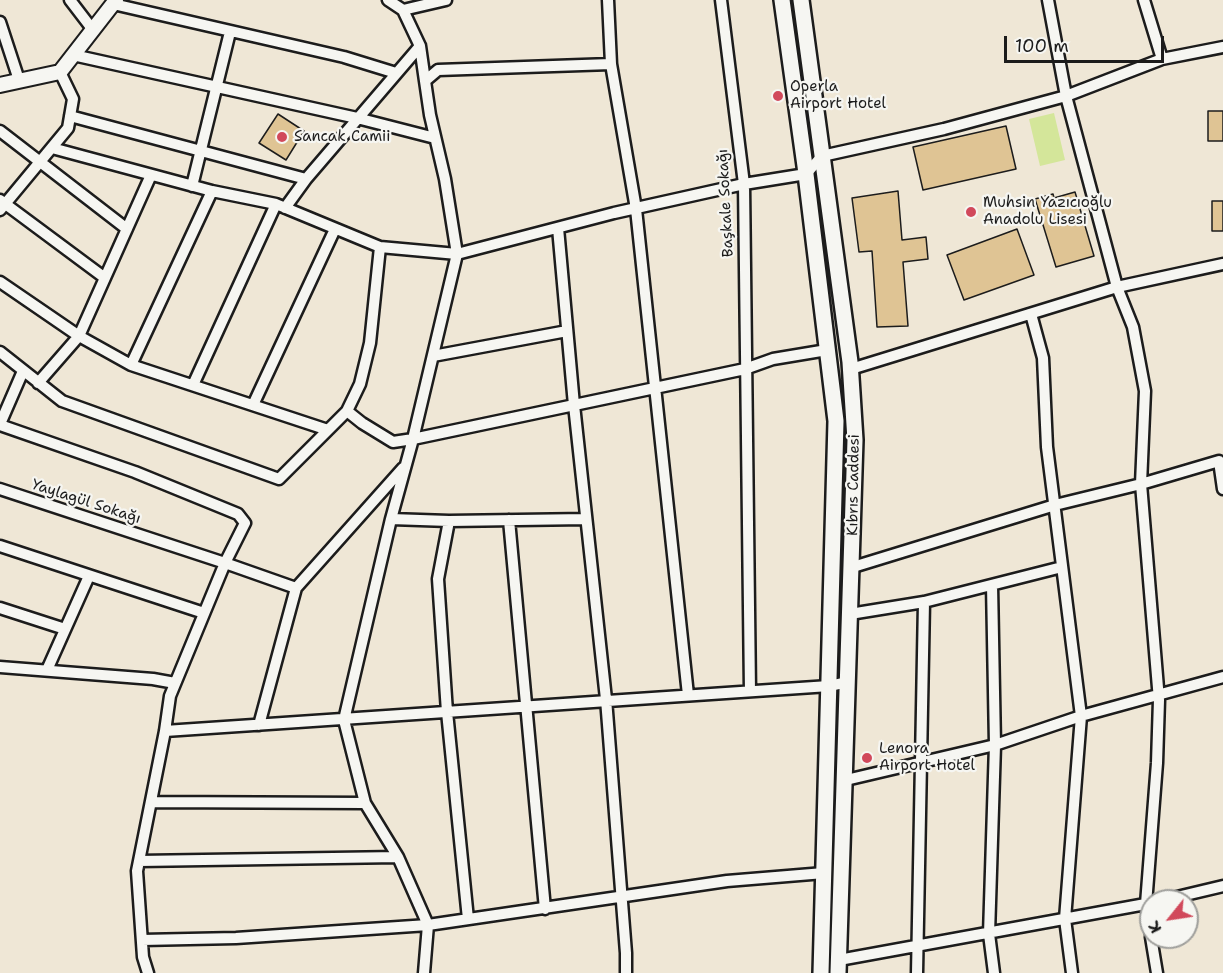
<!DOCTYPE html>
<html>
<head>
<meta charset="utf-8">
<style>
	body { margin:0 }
	#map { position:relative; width:1223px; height:973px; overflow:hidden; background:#efe7d6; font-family:"Shantell Sans",sans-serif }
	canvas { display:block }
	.north { position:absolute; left:1139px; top:889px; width:60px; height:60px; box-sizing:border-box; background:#f6f6f2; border:2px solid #9f9f9c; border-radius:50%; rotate:240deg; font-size:16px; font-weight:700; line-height:24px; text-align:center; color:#1c1c1c }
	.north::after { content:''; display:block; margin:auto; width:21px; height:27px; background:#d1495b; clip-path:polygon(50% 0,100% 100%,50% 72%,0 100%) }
	.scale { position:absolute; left:1004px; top:36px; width:160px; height:27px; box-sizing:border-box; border:3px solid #1c1c1c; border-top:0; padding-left:8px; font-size:18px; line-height:21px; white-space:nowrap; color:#1c1c1c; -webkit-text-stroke:4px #f6f6f2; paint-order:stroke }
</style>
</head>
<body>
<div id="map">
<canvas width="1223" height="973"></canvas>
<div class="north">K</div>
<div class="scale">100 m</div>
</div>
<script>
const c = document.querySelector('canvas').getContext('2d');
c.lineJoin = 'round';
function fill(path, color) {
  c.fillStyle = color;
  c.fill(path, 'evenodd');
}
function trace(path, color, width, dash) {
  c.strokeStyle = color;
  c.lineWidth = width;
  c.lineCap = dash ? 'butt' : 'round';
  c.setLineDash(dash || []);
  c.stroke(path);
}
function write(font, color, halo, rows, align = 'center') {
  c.font = font + ' "Shantell Sans",sans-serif';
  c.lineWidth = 4.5;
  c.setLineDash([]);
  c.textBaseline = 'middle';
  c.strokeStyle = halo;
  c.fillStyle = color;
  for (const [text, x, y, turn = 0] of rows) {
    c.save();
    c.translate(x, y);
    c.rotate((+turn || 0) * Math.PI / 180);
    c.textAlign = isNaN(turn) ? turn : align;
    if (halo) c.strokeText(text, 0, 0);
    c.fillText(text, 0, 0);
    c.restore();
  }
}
const green = new Path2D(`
	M 1054,113 L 1065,160 L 1040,166 L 1029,119 Z`);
const building = new Path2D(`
	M 1208,111 L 1223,111 L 1223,141 L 1208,141 Z
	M 278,114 L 304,131 L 286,160 L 259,143 Z
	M 1006,126 L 1016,169 L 923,190 L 913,147 Z
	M 898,191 L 902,240 L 926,237 L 928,259 L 903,262 L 908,326 L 877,327 L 872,251 L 859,252 L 852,198 Z
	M 1075,192 L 1094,256 L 1056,267 L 1035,199 L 1053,194 L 1054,198 Z
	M 1212,201 L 1223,201 L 1223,231 L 1212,231 Z
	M 1017,229 L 1034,275 L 964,300 L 947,255 Z`);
const minor = new Path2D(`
	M 70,0 L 93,30
	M 388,0 L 403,10
	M 608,0 L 611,64 L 636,209 L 688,695
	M 721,0 L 744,184 L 750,691
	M 1048,0 L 1066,96 L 1117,287 L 1133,327 L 1145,391 L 1141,484 L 1159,700 L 1157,763 L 1146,904 L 1151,934
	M 1144,0 L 1162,59
	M 113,4 L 344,57 L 396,73
	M 0,22 L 19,80
	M 73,55 L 357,118 L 435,138
	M 425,81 L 420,46 L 403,10 L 446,0
	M 70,116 L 306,179
	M 0,131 L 127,229
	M 52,148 L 212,191 L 276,204 L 380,247 L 457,254 L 614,213 L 744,184 L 806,174 L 822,156 L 944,129 L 1066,96 L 1162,59 L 1223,47
	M 192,186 L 230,32
	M 0,200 L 105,278
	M 285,208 L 306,179 L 420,46
	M 0,210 L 68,128 L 73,99 L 60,72
	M 558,228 L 574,405 L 606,699 L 626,953 L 626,973
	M 0,282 L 79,336 L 131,365 L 328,430
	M 1031,314 L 1043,358 L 1047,447 L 1081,716 L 1065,919 L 1072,973
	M 0,352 L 62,401 L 279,479 L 347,411 L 360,384 L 370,343 L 380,247
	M 433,356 L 567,331
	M 131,365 L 212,191
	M 851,369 L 1117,287 L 1223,264
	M 38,383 L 79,336 L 151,175
	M 193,385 L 276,204
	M 253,405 L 335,229
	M 347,411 L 362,423 L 393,442 L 413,439 L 457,254 L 445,179 L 430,115 L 425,81 L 438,70 L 611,64
	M 0,424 L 23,371
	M 0,425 L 135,472 L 238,514 L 245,523 L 225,563 L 170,696 L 165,731 L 137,871 L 143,957 L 148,973
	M 0,489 L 225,563 L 296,588
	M 391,519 L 449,521 L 586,519
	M 509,520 L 545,909
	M 449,521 L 438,579 L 447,712 L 468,919
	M 0,546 L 204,613
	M 853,567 L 1055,505 L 1141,484 L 1219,461 L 1223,489
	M 992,585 L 995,745 L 989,934 L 994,973
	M 0,608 L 65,629
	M 850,614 L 924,602 L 1062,567
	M 0,667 L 153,679 L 175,683
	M 47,670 L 89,576
	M 259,725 L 296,588 L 403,468
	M 165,731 C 386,717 607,699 829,686 L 848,682
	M 846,780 L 995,745 L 1081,716 L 1223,677
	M 151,802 L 365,803
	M 139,861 L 398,857
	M 1160,901 L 1223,886
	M 1151,937 L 1157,973
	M 142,940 L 236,938 L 428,925 L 727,881 L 824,873
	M 839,960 L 1151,903
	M 424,973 L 428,925 L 398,857 L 365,803 L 344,720 L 391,519 L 413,439 L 745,369 L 773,359 L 827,350
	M 917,973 L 924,602`);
const tertiary = new Path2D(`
	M 0,85 L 60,72 L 116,0`);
const secondary = new Path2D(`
	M 782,0 L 805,166 L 836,421 L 821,973
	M 801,0 L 850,362 L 855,440 L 838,973`);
const markers = [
	[778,96,6,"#d1495b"],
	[282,137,6,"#d1495b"],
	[971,212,6,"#d1495b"],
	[867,758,6,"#d1495b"]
];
const poiNames = [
	["Operla",790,87],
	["Airport Hotel",790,104],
	["Sancak Camii",294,137],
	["Muhsin Yazıcıoğlu",983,203],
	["Anadolu Lisesi",983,220],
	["Lenora",879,749],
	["Airport Hotel",879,766]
];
const streetNames = [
	["Başkale Sokağı",726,203,-93],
	["Kıbrıs Caddesi",854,485,-89],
	["Yaylagül Sokağı",86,502,18]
];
fill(green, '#d4e69a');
fill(building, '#dfc494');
trace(building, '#1c1c1c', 1.5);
trace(minor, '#1c1c1c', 15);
trace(tertiary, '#1c1c1c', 18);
trace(secondary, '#1c1c1c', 20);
trace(minor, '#f6f6f2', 10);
trace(tertiary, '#f6f6f2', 14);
trace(secondary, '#f6f6f2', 15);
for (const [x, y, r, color] of markers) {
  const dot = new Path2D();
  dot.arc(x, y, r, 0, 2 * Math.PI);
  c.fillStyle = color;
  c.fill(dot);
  trace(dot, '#f6f6f2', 2);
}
write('15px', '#1c1c1c', '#f6f6f2', poiNames, 'left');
write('15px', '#1c1c1c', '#f6f6f2', streetNames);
</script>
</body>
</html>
